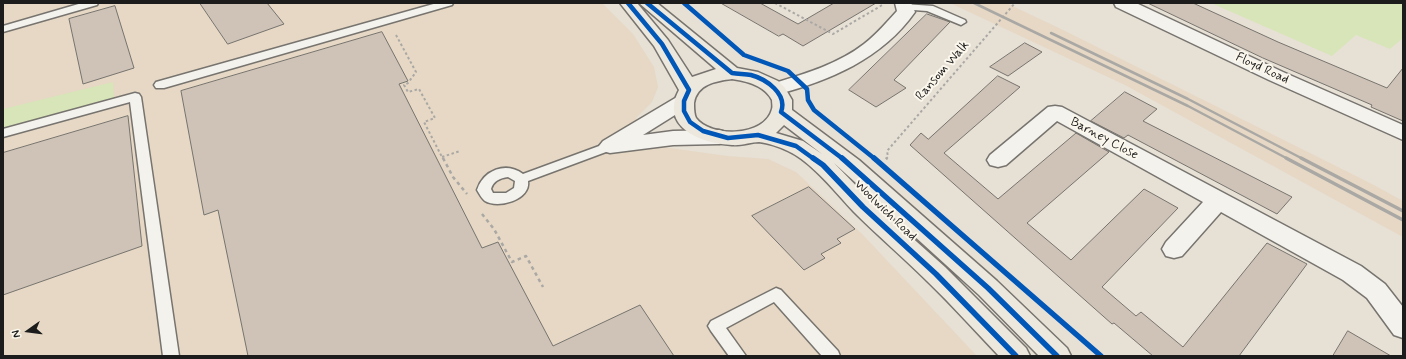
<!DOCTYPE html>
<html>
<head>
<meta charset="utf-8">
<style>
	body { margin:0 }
	#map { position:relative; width:1406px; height:359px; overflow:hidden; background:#e7e0d5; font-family:Mynerve,sans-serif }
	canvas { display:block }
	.frame { position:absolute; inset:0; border:4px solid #1c1c1c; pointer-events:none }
	.north { position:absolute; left:8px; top:311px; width:40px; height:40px; -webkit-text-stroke:3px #fbf7ec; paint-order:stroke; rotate:256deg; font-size:11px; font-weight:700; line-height:16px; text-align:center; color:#1c1c1c }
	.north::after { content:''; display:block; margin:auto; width:14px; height:18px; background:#1c1c1c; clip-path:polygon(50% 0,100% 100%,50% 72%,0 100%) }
</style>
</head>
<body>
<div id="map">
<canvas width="1406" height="359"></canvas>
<div class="frame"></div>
<div class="north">N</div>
</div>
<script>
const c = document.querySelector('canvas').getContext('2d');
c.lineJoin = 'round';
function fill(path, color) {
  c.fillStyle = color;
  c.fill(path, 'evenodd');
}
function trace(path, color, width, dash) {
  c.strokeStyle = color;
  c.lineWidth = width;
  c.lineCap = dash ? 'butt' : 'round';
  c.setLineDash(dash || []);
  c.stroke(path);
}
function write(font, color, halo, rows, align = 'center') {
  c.font = font + ' Mynerve,sans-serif';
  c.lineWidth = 4;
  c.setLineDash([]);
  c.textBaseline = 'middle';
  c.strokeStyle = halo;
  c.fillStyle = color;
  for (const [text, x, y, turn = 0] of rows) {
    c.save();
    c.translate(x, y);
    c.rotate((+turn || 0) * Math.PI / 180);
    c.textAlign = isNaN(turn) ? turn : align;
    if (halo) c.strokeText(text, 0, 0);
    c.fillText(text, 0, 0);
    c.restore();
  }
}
const built = new Path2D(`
	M 3,3 L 602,3 L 633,34 L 654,67 L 658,87 L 652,102 L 636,118 L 656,146 L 727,156 L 768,159 L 796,172 L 862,234 L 977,356 L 3,356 Z
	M 950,3 L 1006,3 L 1061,29 L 1370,183 L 1403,201 L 1403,237 L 1125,85 Z`);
const green = new Path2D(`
	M 1211,3 L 1403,3 L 1403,38 L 1390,49 L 1356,35 L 1332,56 Z
	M 113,82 L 114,98 L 3,128 L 3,109 Z`);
const building = new Path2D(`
	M 200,3 L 267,3 L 284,24 L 228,44 Z
	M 721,3 L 760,3 L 798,24 L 834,3 L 876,3 L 803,46 L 783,34 L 779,36 Z
	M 1148,3 L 1193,3 L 1278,42 L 1387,88 L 1403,68 L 1403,121 L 1371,107 L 1372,105 L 1263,58 Z
	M 115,6 L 134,68 L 83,84 L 69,19 Z
	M 927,14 L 950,22 L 894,80 L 906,88 L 876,107 L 849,90 Z
	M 382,32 L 408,81 L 399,84 L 482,248 L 498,242 L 553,346 L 640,305 L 674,356 L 248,356 L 218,210 L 204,215 L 181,91 Z
	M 1025,43 L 1042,52 L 1008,76 L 990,67 Z
	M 998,76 L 1020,87 L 944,153 L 998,199 L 1076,133 L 1109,152 L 1027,223 L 1071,260 L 1144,189 L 1178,208 L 1102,287 L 1136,316 L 1141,312 L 1183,347 L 1267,243 L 1307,264 L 1239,356 L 1153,356 L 1114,323 L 1112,324 L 910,145 L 921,133 L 928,139 Z
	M 1125,92 L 1157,109 L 1143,121 L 1292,197 L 1277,214 L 1128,135 L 1124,138 L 1091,121 Z
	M 128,116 L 142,246 L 3,295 L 3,153 Z
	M 809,187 L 855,229 L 837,239 L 841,243 L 821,254 L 825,258 L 804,270 L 752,216 Z
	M 1348,331 L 1391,356 L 1333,356 Z`);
const pathFar1 = new Path2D(`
	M 775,3 L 833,34 L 884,4
	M 396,35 L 416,72 L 408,83 L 404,85 L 408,92 L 419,89 L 435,118 L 424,122 L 443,159
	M 442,157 L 460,151
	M 886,159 L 888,157 L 887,151 L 1015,3`);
const path = new Path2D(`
	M 443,158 L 453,177 L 467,194
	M 886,159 L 887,158
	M 482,214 L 494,229 L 512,262 L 526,256 L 543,287`);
const lane = new Path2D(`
	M 82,3 L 98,3 L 97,5 L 3,32 L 3,26 Z
	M 437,3 L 453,3 L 452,5 L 164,88 L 156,88 L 154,85 L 156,82 Z
	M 904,4 L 933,6 L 965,20 L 966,22 L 961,25 L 927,11 L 900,9 L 899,7 L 900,5 Z
	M 135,93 L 139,94 L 141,97 L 179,356 L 163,356 L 130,102 L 3,137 L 3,129 Z
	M 610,142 L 614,143 L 616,146 L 614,149 L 528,181 C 531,200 498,209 485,201 C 482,199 479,193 477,190 C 483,170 506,161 523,174 ZM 508,177 L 515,181 L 514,188 L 506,193 L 493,193 L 491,189 C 493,181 500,178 508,177 Z
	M 776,288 L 781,290 L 838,351 L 840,356 L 822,356 L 774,302 L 726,328 L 746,356 L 729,356 L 711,331 L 708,326 L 711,321 Z`);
const street = new Path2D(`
	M 895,3 L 911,3 L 915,12 C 882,59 829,81 775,95 L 768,93 L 765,89 L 768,85 C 801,75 837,65 864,44 C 877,34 886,23 897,11 Z
	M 1114,3 L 1136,3 L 1283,72 L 1403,125 L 1403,140 L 1269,80 L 1116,7 Z
	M 684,95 L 691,97 L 694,101 L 691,105 L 643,135 L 673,131 L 719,130 L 726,132 L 729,137 L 726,142 L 719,144 L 673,145 L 610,153 L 603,151 L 599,146 L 603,141 L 677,97 Z
	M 1055,106 L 1062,107 L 1361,266 L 1385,284 L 1403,307 L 1403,338 L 1394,335 L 1367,298 L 1343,280 L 1221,212 L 1182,256 L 1174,258 L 1166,256 L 1162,249 L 1166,242 L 1203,202 L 1057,121 L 1006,165 L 998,167 L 990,165 L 987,160 L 990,155 L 1048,107 Z`);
const primary = new Path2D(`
	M 620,3 L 637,3 L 668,40 L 692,77 L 716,69 L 639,3 L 657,3 L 737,68 L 758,72 L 778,81 L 785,88 L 792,100 L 792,110 L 859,160 L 997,281 L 1067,348 L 1071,356 L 1039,356 L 979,295 L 834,163 L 871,201 L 945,267 L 1026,348 L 1030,356 L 999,356 C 975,331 952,305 927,281 C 904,258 878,236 854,212 C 836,193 812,162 788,151 C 780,147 768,143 759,142 C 752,142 740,146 732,145 C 702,144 659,127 679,90 L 654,46 ZM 732,79 C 747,81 765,86 772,100 C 772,103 773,107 772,109 C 765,137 711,138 696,118 C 694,114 694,107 694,103 C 697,84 716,81 732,79 ZM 784,125 L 822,154 L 803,141 L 776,133 Z`);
const railFar1 = new Path2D(`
	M 974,3 L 1188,106 L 1288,159
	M 1051,33 L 1188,99 L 1303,159`);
const rail = new Path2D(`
	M 1286,158 L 1403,220
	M 1301,158 L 1403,211`);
const cyclewayFar1 = new Path2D(`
	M 628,3 L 662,44 L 689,90 L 684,101 L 684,111 L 690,122 L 703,131 L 728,138 L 758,135 L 796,146 L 814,159
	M 647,3 L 732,73 C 738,74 745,74 751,75 C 766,79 788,94 781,112 L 843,159
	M 684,3 L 744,55 L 788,71 L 807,89 L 808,100 L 814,110 L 875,159`);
const cycleway = new Path2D(`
	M 813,158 L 823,165 L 863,207 L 936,274 L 1016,356
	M 842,158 L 988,288 L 1057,356
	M 874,158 L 1101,356`);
const streetNames = [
	["Floyd Road",1262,69,25],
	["Ransom Walk",943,71,-49],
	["Barney Close",1104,139,28],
	["Woolwich Road",885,211,44]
];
fill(built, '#e6d8c4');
fill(green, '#d7e5b8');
fill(building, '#cec3b6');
trace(building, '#77746f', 1);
trace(lane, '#77746f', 3);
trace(street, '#77746f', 3);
trace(primary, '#77746f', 3);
trace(pathFar1, '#aaa8a5', 2, [2.5, 2.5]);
trace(path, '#aaa8a5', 2.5, [3.5, 3.5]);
fill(lane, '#f4f2ed');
fill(street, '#f4f2ed');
fill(primary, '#ede8de');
trace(railFar1, '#aaa8a5', 2.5);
trace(rail, '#aaa8a5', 3.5);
trace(cyclewayFar1, '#0057b8', 4.5);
trace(cycleway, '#0057b8', 5.5);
write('13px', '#1c1c1c', '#fbf7ec', streetNames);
</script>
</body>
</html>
